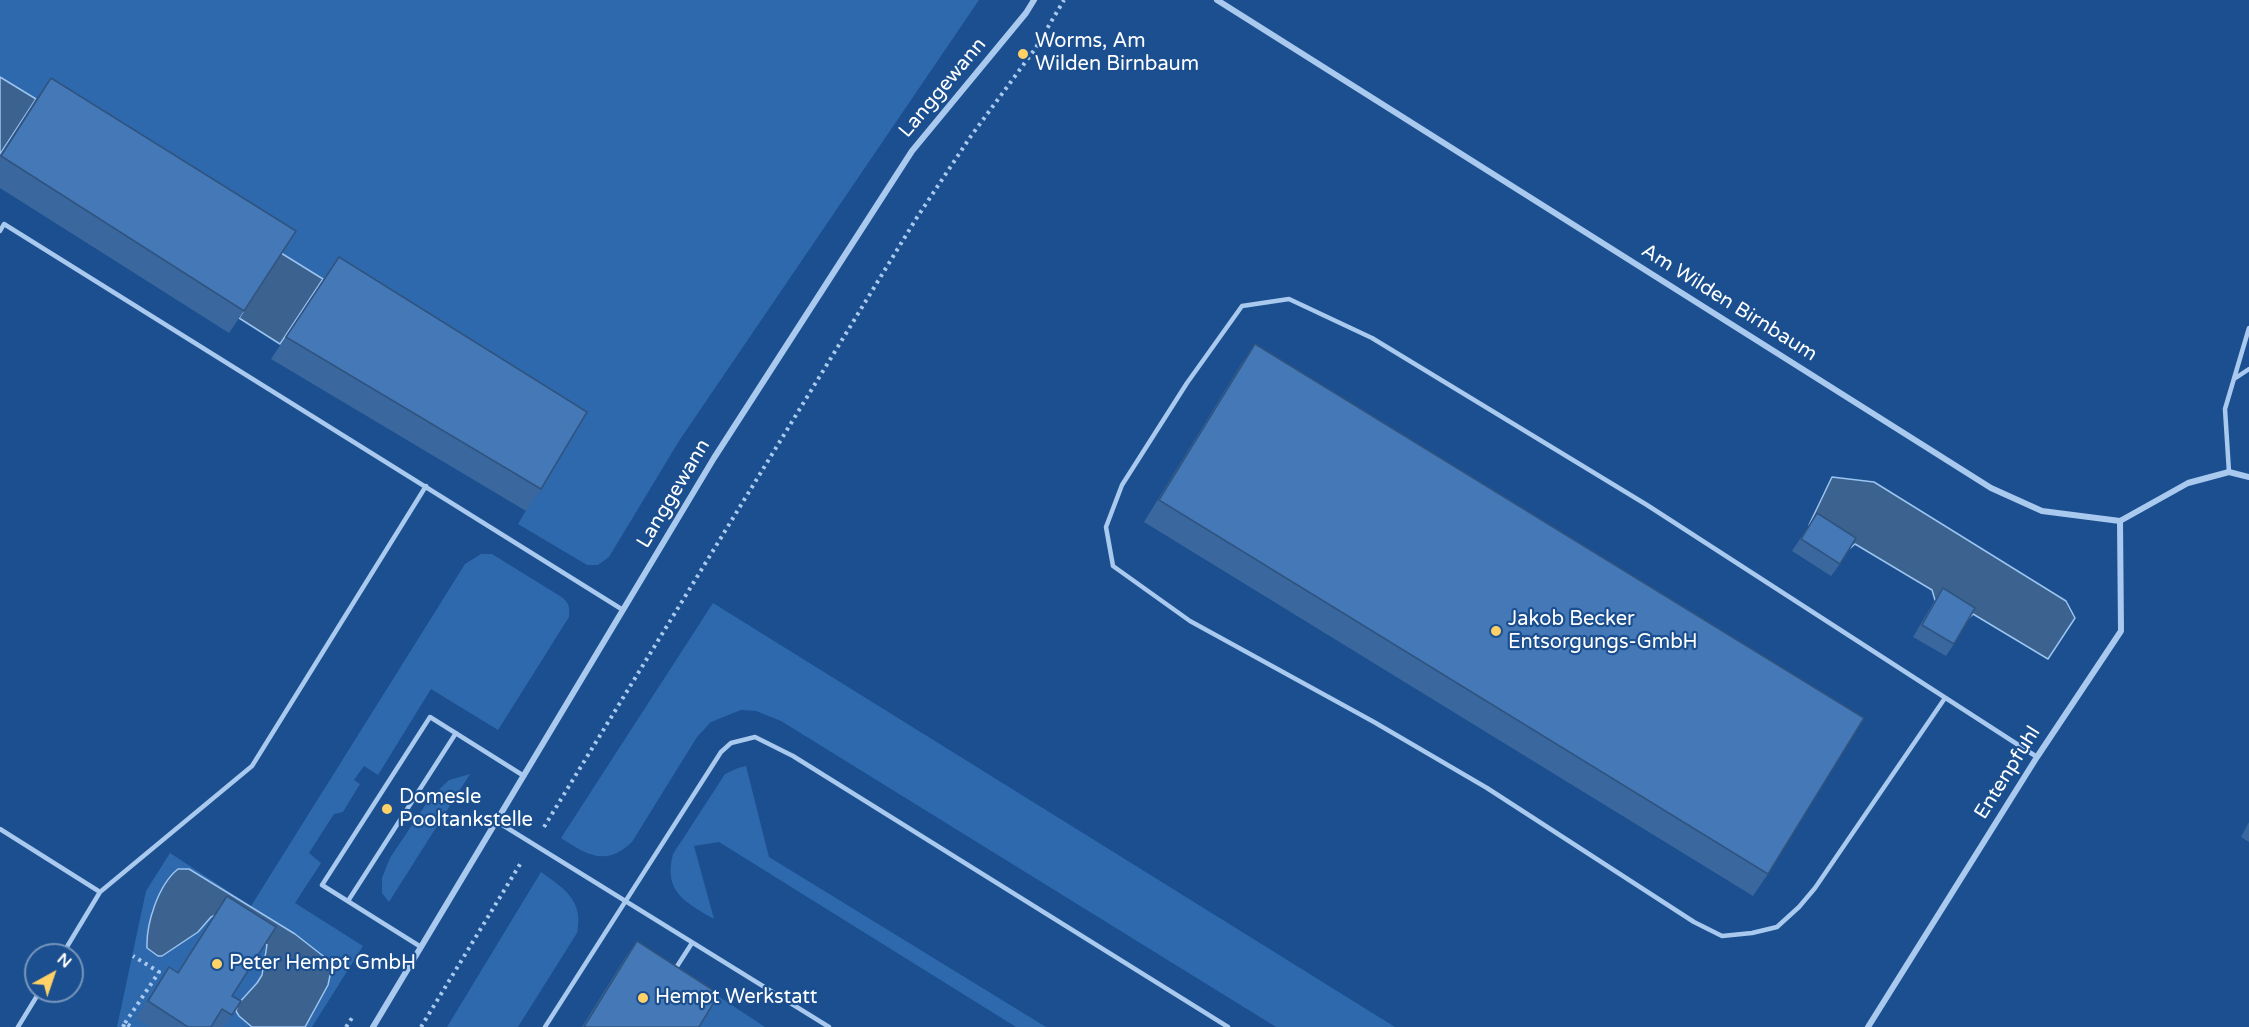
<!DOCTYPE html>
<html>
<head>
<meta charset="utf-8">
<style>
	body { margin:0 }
	#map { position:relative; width:2249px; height:1027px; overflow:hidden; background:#1b4f8f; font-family:"Varela Round",sans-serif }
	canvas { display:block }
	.north { position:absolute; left:24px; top:943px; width:60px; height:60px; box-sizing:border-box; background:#1b4f8f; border:2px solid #7695bc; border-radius:50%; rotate:40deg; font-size:16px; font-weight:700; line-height:24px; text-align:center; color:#fff }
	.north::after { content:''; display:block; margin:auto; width:21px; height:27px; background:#ffd166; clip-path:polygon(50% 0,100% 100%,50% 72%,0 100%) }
</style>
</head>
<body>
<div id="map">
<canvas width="2249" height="1027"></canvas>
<div class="north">N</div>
</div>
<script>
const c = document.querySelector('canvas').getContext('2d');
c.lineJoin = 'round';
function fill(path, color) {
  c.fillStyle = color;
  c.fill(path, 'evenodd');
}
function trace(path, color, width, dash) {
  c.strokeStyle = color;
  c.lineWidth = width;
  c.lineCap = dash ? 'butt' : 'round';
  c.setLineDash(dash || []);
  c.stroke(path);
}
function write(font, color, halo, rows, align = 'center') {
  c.font = font + ' "Varela Round",sans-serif';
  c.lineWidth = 4.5;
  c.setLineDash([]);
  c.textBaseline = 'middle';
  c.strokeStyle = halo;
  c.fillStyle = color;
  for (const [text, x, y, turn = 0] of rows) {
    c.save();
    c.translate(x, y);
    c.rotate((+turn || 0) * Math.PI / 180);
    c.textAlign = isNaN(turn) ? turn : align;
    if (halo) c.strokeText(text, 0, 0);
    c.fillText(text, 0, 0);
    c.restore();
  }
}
const green = new Path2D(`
	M 0,0 L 979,0 L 679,441 L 609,557 L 598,565 L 587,565 L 518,524 L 571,434 L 0,77 Z
	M 481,554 L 492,554 L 560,596 C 569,602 570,607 569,617 L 498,730 L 431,689 L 378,775 L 364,766 L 354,780 L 360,784 L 343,812 L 334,814 L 309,853 L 321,863 L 295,903 L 363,946 L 312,1027 L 117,1027 L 146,891 L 170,853 L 251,906 L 465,564 Z
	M 713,603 L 1395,1027 L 1276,1027 L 781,721 L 756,711 L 741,710 L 711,722 L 697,737 L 632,842 C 606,867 587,855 561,838 Z
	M 746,766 L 769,857 L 1046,1027 L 1016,1027 L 719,842 L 694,846 L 714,919 C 685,902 663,892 673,854 L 725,774 L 738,768 Z
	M 470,774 L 389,902 L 382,893 L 382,878 L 390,858 L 430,798 L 449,780 Z
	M 541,872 C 565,889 584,901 577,933 L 518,1027 L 447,1027 Z
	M 715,994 L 765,1027 L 699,1027 L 711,1007 L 698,998 Z`);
const water = new Path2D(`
	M 0,77 L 36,99 L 0,154 Z
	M 281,253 L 323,279 L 280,344 L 239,318 Z
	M 1832,477 L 1874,482 L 2066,601 L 2075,618 L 2048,659 L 1973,614 L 1967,620 L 1935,600 L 1932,590 L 1855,544 L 1848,550 L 1809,525 Z
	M 178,869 L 189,869 L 295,934 L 327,959 L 331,971 L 328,985 L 305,1027 L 252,1027 L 239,1016 L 236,1011 L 238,1004 L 257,983 L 262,975 L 267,945 L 216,915 L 211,917 L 198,932 L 162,956 L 158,956 L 147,948 C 146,924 158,885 178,869 Z`);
const path = new Path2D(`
	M 544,827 L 916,219 L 971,136 L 1035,49 L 1064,0
	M 125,1023 L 159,972 L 133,956
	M 123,1027 L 125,1023 L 132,1027
	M 346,1027 L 354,1015
	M 421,1027 L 522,861`);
const service = new Path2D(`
	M 0,231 L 4,224 L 623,610
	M 2234,379 L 2249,369
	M 2229,472 L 2225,409 L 2249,328
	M 1945,698 L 1815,888 L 1799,907 L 1777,927 L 1752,933 L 1722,936 L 1694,922 L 1487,788 L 1374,722 L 1190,621 L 1113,566 L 1106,527 L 1122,485 L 1187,383 L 1242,306 L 1289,299 L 1372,338 L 1647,505 L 2037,757
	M 496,821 L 829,1027
	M 0,829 L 100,892 L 62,955
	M 100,892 L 252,766 L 426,486
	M 348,901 L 456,733
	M 421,947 L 322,885 L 430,717 L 524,776
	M 674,971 L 692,943
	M 18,1027 L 40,991
	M 545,1027 L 721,752 L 731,743 L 755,737 L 793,756 L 1228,1027`);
const minor = new Path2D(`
	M 1217,0 L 1991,488 L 2042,511 L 2120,521 L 2188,483 L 2229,472 L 2249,477
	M 373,1027 L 714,458 L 912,151 L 1026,13 L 1034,0
	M 1868,1027 L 2037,757 L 2121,631 L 2120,521`);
const wall = new Path2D(`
	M 51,78 L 244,311 L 229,333 L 0,188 L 0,155 L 36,99 Z
	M 339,257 L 541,489 L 526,511 L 271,359 Z
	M 1255,344 L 1768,874 L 1753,896 L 1144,522 L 1240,366 Z
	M 1817,513 L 1840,564 L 1831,576 L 1792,551 Z
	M 1943,588 L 1954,644 L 1946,656 L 1913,637 L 1935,600 Z
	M 2249,822 L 2249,842 L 2241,837 Z
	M 227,896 L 232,1015 L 224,1027 L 150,1027 L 136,1018 L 169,967 L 177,972 Z
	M 637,941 L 699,1027 L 582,1027 L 625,958 Z`);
const building = new Path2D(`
	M 51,78 L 296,231 L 244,311 L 1,156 Z
	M 339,257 L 587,412 L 541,489 L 286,337 Z
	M 1255,344 L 1864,718 L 1768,874 L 1159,500 Z
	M 1817,513 L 1856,538 L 1840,564 L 1801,539 Z
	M 1943,588 L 1975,608 L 1954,644 L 1922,625 Z
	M 227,896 L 276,927 L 232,996 L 241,1001 L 232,1015 L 222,1009 L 211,1027 L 188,1027 L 148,1001 L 169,967 L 178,973 Z
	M 637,941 L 719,994 L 699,1027 L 584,1027 Z`);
const markers = [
	[1023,54,6,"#ffd166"],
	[1496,631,6,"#ffd166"],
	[387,809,6,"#ffd166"],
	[217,964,6,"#ffd166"],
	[643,998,6,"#ffd166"]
];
const poiNames = [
	["Worms, Am",1035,42],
	["Wilden Birnbaum",1035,65],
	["Jakob Becker",1508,620],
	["Entsorgungs-GmbH",1508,643],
	["Domesle",399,798],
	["Pooltankstelle",399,821],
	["Peter Hempt GmbH",229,964],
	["Hempt Werkstatt",655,998]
];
const streetNames = [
	["Langgewann",943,88,-50],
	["Am Wilden Birnbaum",1729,303,32],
	["Langgewann",674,494,-59],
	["Entenpfuhl",2008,773,-58]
];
fill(green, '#2e69ad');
fill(water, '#3c6290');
trace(water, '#9cc4f0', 1.5);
trace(path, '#a9c9ee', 4, [3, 4.5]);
trace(service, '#a9c9ee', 4.5);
trace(minor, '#a9c9ee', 6);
fill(wall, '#3a679d');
fill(building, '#4478b7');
trace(building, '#305480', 1.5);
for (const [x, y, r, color] of markers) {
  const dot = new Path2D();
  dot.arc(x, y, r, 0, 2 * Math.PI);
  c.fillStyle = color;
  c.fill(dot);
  trace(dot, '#1b4f8f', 2);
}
write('20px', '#fff', '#1b4f8f', poiNames, 'left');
write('20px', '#fff', '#1b4f8f', streetNames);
</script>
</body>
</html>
